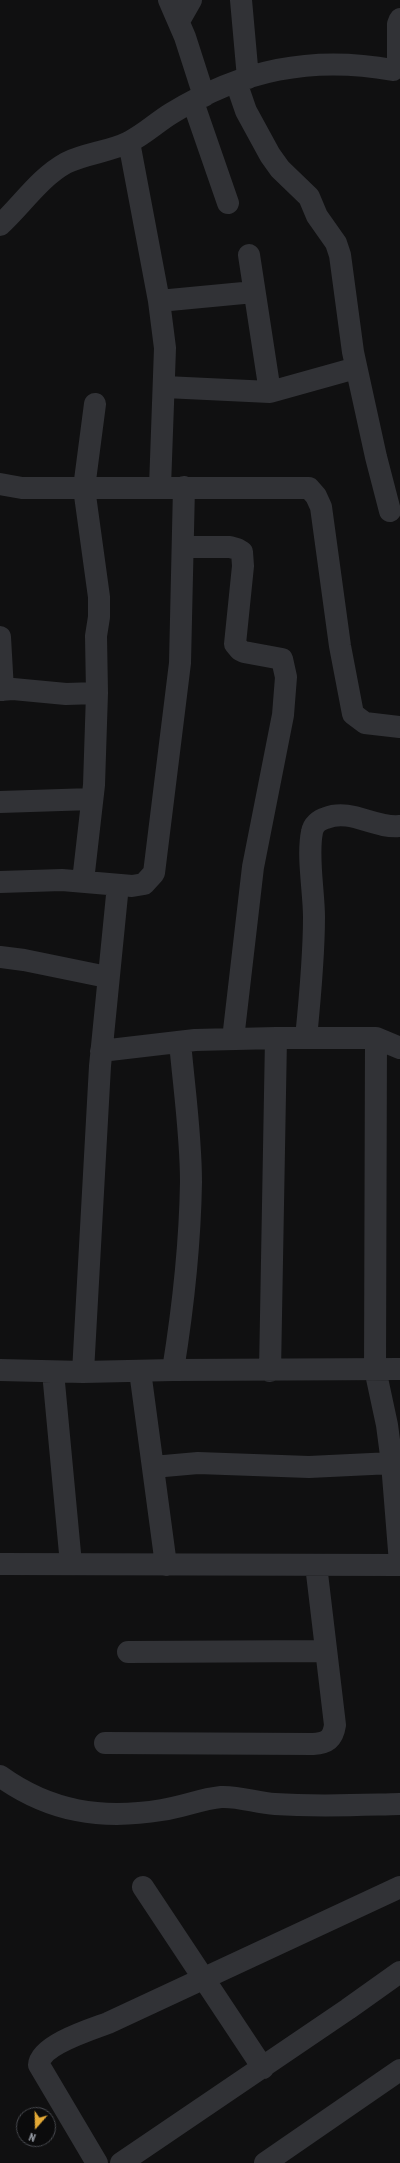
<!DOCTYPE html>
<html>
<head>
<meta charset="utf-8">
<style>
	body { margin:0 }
	#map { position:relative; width:400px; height:2163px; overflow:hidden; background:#101011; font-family:"PT Sans Narrow",sans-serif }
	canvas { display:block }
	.north { position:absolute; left:16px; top:2107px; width:40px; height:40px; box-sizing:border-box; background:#0b0b0c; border:1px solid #47494e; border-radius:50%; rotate:200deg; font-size:11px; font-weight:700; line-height:16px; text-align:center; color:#a2a7b1 }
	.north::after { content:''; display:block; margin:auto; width:14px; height:18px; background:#e4a935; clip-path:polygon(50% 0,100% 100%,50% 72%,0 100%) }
</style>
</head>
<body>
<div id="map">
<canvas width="400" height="2163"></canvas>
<div class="north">N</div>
</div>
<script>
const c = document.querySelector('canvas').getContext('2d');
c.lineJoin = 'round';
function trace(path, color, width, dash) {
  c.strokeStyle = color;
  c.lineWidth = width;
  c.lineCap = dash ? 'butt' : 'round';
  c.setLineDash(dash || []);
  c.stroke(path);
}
const minor = new Path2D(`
	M 169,0 L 185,37 L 204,96
	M 241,0 L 248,78
	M 179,21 L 191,0
	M 236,82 L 246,111 L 270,155 L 280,169 L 309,197 L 317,216 L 336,243 L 340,255 L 353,352 L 376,457 L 390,511
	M 193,102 L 228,203
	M 129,142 L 159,301 L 165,348 L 160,487
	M 0,225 C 22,205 39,178 66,163 C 86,153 109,152 129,142 C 145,134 157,122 172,113 C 242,70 311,55 393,70 L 398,64 L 398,24 L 400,19
	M 249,255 L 270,392
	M 159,301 L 254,292
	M 165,387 L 270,392 L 356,368
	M 0,484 L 22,488 L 309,488 L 316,496 L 321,507 L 340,646 L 353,714 L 365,723 L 400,727
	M 183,547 L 230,547 L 237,549 L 242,552 L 243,566 L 235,644 L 240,650 L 244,652 L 282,659 L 286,677 L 283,715 L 253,867 L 233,1039
	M 0,637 L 3,690
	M 0,690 L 13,689 L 66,694 L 97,693
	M 0,802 L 92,799
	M 83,881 L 94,785 L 97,693 L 96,636 L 99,617 L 99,597 L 84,488 L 95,404
	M 0,882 L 62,880 L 132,886 L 144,884 L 154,873 L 180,663 L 184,487
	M 0,957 L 24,960 L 107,977
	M 306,1038 C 310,998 314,957 314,917 C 314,892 307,856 312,832 C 313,825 319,820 326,818 C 351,808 375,829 400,826
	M 376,1038 L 375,1369 L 387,1425 L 392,1463 L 400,1563
	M 101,1051 L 195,1040 L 276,1038 L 376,1038 L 400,1048
	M 0,1370 L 83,1372 L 173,1370 L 400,1369
	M 173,1370 C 183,1308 190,1245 191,1182 C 191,1135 184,1088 180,1042
	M 140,1371 L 166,1565
	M 270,1371 L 276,1038
	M 53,1372 L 71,1564
	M 83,1372 L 100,1066 L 118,885
	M 153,1467 L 198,1463 L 309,1467 L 392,1463
	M 0,1564 L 400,1565
	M 128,1652 L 325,1651
	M 105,1743 L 313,1744 C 327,1743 333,1739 335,1725 L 316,1565
	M 0,1776 C 50,1812 102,1820 162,1810 C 182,1807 201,1799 221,1797 C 239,1796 257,1803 275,1804 C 317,1807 358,1805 400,1804
	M 143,1887 L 263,2068
	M 97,2163 L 39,2065 C 40,2045 92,2029 108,2023 L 400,1887
	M 121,2163 L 348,2009 L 400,1972
	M 265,2163 L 400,2070`);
trace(minor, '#313236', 22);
</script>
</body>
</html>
